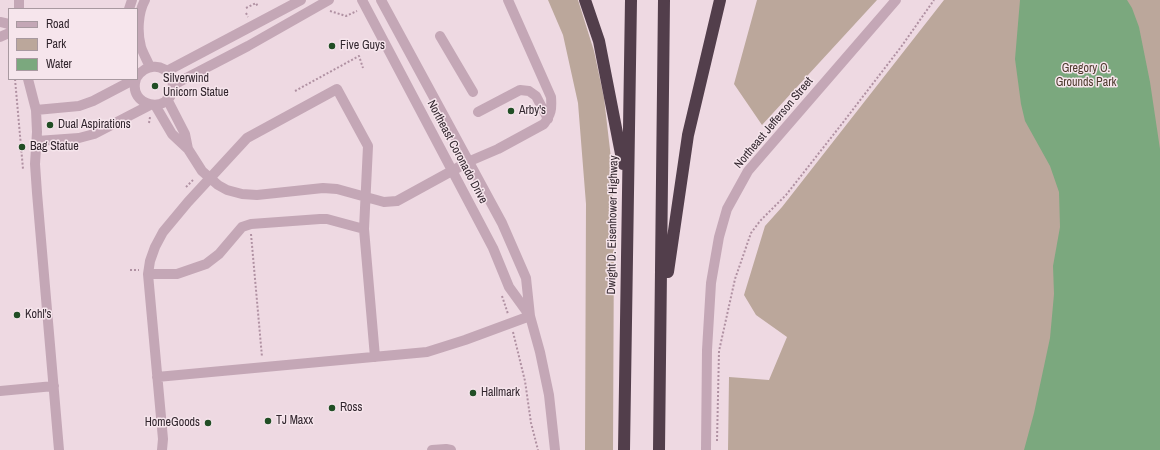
<!DOCTYPE html>
<html>
<head>
<meta charset="utf-8">
<style>
	body { margin:0 }
	#map { position:relative; width:1160px; height:450px; overflow:hidden; background:#eed9e2; font-family:"Archivo Narrow",sans-serif }
	canvas { display:block }
	.legend { position:absolute; left:8px; top:8px; width:130px; height:72px; box-sizing:border-box; background:#f6e5ec; border:1px solid #a899a0; margin:0; padding:5px 7px; list-style:none; font-size:12px; color:#32262e }
	.legend li { display:flex; align-items:center; gap:8px; height:20px }
	.legend b { width:20px; border:1px solid #a899a0 }
</style>
</head>
<body>
<div id="map">
<canvas width="1160" height="450"></canvas>
<ul class="legend">
<li><b style="height:5px;background:#c4a7b6"></b>Road</li>
<li><b style="height:11px;background:#bba79b"></b>Park</li>
<li><b style="height:11px;background:#7ba87e"></b>Water</li>
</ul>
</div>
<script>
const c = document.querySelector('canvas').getContext('2d');
c.lineJoin = 'round';
function fill(path, color) {
  c.fillStyle = color;
  c.fill(path, 'evenodd');
}
function trace(path, color, width, dash) {
  c.strokeStyle = color;
  c.lineWidth = width;
  c.lineCap = dash ? 'butt' : 'round';
  c.setLineDash(dash || []);
  c.stroke(path);
}
function write(font, color, halo, rows, align = 'center') {
  c.font = font + ' "Archivo Narrow",sans-serif';
  c.lineWidth = 3;
  c.setLineDash([]);
  c.textBaseline = 'middle';
  c.strokeStyle = halo;
  c.fillStyle = color;
  for (const [text, x, y, turn = 0] of rows) {
    c.save();
    c.translate(x, y);
    c.rotate((+turn || 0) * Math.PI / 180);
    c.textAlign = isNaN(turn) ? turn : align;
    if (halo) c.strokeText(text, 0, 0);
    c.fillText(text, 0, 0);
    c.restore();
  }
}
const green = new Path2D(`
	M 548,0 L 578,0 L 594,51 L 604,98 L 612,167 L 614,230 L 613,450 L 585,450 L 586,204 L 578,103 L 563,35 Z
	M 757,0 L 877,0 L 762,125 L 734,84 Z
	M 944,0 L 1160,0 L 1160,450 L 728,450 L 729,377 L 769,380 L 787,337 L 756,315 L 744,295 L 765,226 L 782,207 Z`);
const water = new Path2D(`
	M 1020,0 L 1127,0 L 1132,8 L 1139,27 L 1150,82 L 1160,149 L 1160,450 L 1024,450 L 1034,413 L 1050,338 L 1054,294 L 1053,266 L 1060,227 L 1059,192 L 1050,166 L 1025,121 L 1021,104 L 1015,59 Z`);
const path = new Path2D(`
	M 246,8 L 256,3 L 258,7
	M 330,11 L 346,16 L 357,11
	M 246,13 L 248,17
	M 15,79 L 23,169
	M 295,91 L 359,56 L 363,68
	M 149,123 L 150,117
	M 186,187 L 193,180
	M 251,234 L 262,357
	M 130,270 L 139,270
	M 502,296 L 508,314
	M 513,332 L 525,381 L 531,423 L 538,450
	M 717,441 L 719,351 L 735,279 L 751,233 L 760,221 L 786,195 L 841,125 L 901,47 L 934,0`);
const minor = new Path2D(`
	M 19,0 L 19,9
	M 145,0 C 138,13 137,32 141,47 C 143,53 147,60 150,67
	M 362,0 L 493,248 L 509,287 L 530,316
	M 381,0 L 502,223 L 526,278 L 530,316 L 540,352 L 549,395 L 555,450
	M 129,9 L 132,0
	M 0,22 L 9,24
	M 440,36 L 473,92
	M 0,37 L 9,33
	M 167,71 L 301,0
	M 28,79 L 36,110 L 37,132 L 35,164 L 37,193 L 59,450
	M 136,79 C 127,107 170,115 173,88 C 173,84 172,79 170,76 C 162,62 145,65 137,77
	M 173,85 L 248,46 L 329,0
	M 167,99 L 185,134 L 188,149
	M 155,105 L 172,134 L 188,149 L 202,171 L 218,185 L 227,190 L 242,194 L 257,195 L 323,188 L 337,189 L 384,202 L 397,201 L 470,161 L 498,149 L 544,124 C 551,114 552,110 551,97 L 508,0
	M 36,110 L 79,106 L 93,101 L 135,79
	M 478,112 L 520,90 L 529,91 L 536,96 L 548,119
	M 37,141 L 79,138 L 94,134 L 150,105
	M 148,274 L 177,274 L 206,264 L 219,254 L 242,227 L 251,224 L 320,219 L 327,219 L 364,229
	M 157,377 L 427,352 L 465,340 L 530,316
	M 0,391 L 54,386
	M 162,450 L 163,439 L 148,274 L 150,261 L 155,247 L 163,232 L 188,202 L 247,138 L 337,89 L 368,146 L 364,229 L 375,357
	M 432,450 L 446,449 L 451,450
	M 706,450 L 707,350 L 711,283 L 719,237 L 727,209 L 748,171 L 896,0`);
const highway = new Path2D(`
	M 585,0 L 599,41 L 623,164
	M 668,272 L 688,135 L 720,0
	M 624,450 L 631,0
	M 659,450 L 664,0`);
const markers = [
	[332,46,4,"#214e25"],
	[155,86,4,"#214e25"],
	[511,111,4,"#214e25"],
	[50,125,4,"#214e25"],
	[22,147,4,"#214e25"],
	[17,315,4,"#214e25"],
	[473,393,4,"#214e25"],
	[332,408,4,"#214e25"],
	[268,421,4,"#214e25"],
	[208,423,4,"#214e25"]
];
const poiNames = [
	["Five Guys",340,46],
	["Silverwind",163,79],
	["Unicorn Statue",163,93],
	["Arby's",519,111],
	["Dual Aspirations",58,125],
	["Bag Statue",30,147],
	["Kohl's",25,315],
	["Hallmark",481,393],
	["Ross",340,408],
	["TJ Maxx",276,421],
	["HomeGoods",200,423,"right"]
];
const parkNames = [
	["Gregory O.",1086,69],
	["Grounds Park",1086,83]
];
const streetNames = [
	["Northeast Jefferson Street",774,123,-50],
	["Northeast Coronado Drive",457,152,62],
	["Dwight D. Eisenhower Highway",613,225,-89]
];
fill(green, '#bba79b');
fill(water, '#7ba87e');
trace(path, '#b091a2', 2, [2, 2]);
trace(minor, '#c4a7b6', 10);
trace(highway, '#523e4b', 12);
for (const [x, y, r, color] of markers) {
  const dot = new Path2D();
  dot.arc(x, y, r, 0, 2 * Math.PI);
  c.fillStyle = color;
  c.fill(dot);
  trace(dot, '#f6e5ec', 1.5);
}
write('12px', '#32262e', '#f6e5ec', poiNames, 'left');
write('12px', '#4d3a2d', '#f6e5ec', parkNames);
write('12px', '#32262e', '#f6e5ec', streetNames);
</script>
</body>
</html>
